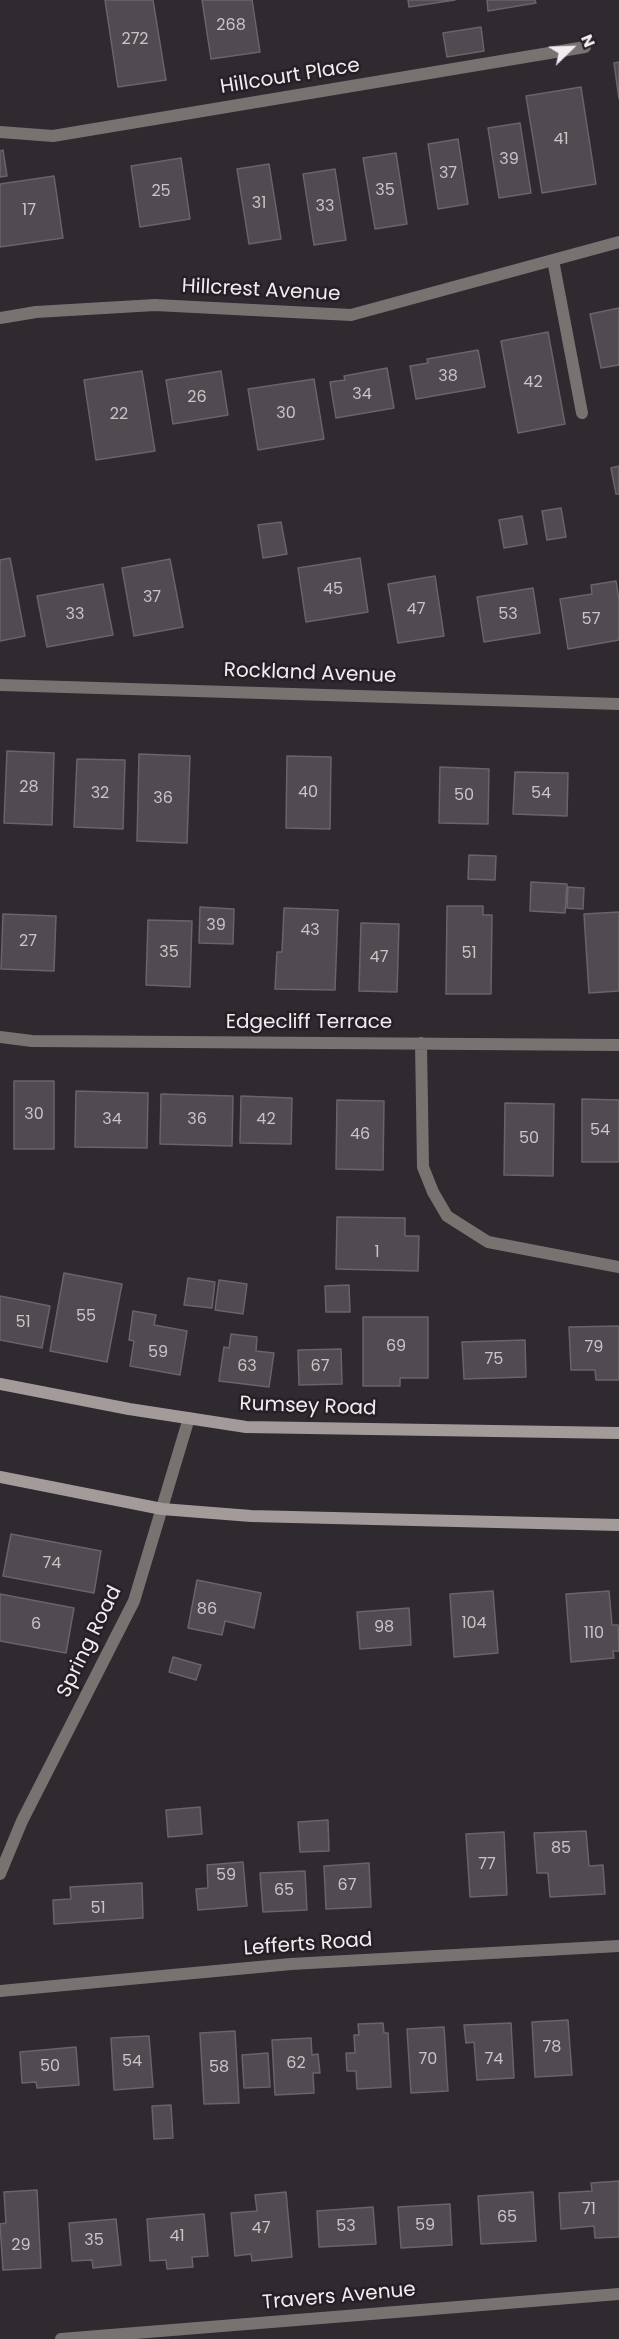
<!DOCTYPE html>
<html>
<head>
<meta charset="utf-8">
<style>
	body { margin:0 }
	#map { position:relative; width:619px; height:2339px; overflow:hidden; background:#2f2930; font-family:Poppins,sans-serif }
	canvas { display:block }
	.north { position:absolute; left:541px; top:18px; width:60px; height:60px; -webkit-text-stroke:4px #251f26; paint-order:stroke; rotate:67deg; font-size:16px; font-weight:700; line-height:24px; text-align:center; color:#f0ecf0 }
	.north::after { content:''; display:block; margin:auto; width:21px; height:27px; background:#f0ecf0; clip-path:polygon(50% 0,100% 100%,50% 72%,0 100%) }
</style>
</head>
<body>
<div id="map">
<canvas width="619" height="2339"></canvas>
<div class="north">N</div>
</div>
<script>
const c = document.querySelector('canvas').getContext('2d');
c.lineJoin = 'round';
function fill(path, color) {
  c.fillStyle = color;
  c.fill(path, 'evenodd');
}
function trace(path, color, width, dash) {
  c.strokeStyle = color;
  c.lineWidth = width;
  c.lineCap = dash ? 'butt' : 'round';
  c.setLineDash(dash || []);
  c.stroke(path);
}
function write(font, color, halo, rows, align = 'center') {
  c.font = font + ' Poppins,sans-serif';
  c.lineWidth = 5;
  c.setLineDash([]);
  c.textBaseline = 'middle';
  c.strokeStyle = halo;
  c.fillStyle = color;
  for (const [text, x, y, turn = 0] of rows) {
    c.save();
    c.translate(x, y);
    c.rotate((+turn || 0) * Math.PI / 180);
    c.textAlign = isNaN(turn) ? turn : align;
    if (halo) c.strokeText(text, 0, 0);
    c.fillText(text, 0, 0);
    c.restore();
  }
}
const building = new Path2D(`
	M 105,0 L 153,0 L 166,80 L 118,87 Z
	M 202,0 L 252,0 L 260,52 L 211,59 Z
	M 408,0 L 455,0 L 409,7 Z
	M 487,0 L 535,0 L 536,3 L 488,11 Z
	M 481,27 L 484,51 L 447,57 L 443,33 Z
	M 619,62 L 619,99 L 614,63 Z
	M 581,87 L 596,184 L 542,193 L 526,96 Z
	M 520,123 L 531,193 L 499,198 L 488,128 Z
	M 458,139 L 468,204 L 438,209 L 428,144 Z
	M 3,150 L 7,176 L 0,177 L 0,151 Z
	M 396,153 L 407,224 L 375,229 L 363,158 Z
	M 181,158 L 190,219 L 140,227 L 131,166 Z
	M 269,164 L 281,239 L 249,244 L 237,169 Z
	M 335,169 L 346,240 L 314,245 L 303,174 Z
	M 54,176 L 63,238 L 0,247 L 0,184 Z
	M 619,308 L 619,365 L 601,368 L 590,314 Z
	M 548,332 L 565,424 L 518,433 L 501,341 Z
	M 478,350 L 485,387 L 416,399 L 410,366 L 428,363 L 427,359 Z
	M 387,368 L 394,408 L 336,418 L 330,382 L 345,380 L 344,376 Z
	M 142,371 L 155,451 L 96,460 L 84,380 Z
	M 221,371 L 228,415 L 173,424 L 166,380 Z
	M 314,379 L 324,439 L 258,450 L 248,389 Z
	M 619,466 L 619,494 L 616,494 L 611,468 Z
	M 561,508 L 566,537 L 547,540 L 542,511 Z
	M 522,516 L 527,544 L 504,548 L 499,520 Z
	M 281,522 L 287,554 L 263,558 L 258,525 Z
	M 10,558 L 25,636 L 0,641 L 0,560 Z
	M 360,558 L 368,612 L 306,622 L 298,568 Z
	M 170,559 L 183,627 L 134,636 L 122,568 Z
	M 435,576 L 444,636 L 398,643 L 388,584 Z
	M 616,581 L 619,600 L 619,640 L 568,649 L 560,599 L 592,594 L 591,585 Z
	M 103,584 L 113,635 L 47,647 L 37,596 Z
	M 533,588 L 540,633 L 484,642 L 477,597 Z
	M 7,751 L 54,753 L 52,825 L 4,823 Z
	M 139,754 L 190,756 L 187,843 L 137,841 Z
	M 287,756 L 331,757 L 330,829 L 286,828 Z
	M 77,759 L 125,760 L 123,829 L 74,827 Z
	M 440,767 L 489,769 L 488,824 L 439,823 Z
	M 515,772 L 568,773 L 567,816 L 513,814 Z
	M 469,855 L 496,856 L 495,880 L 468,879 Z
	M 531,882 L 567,884 L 565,913 L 530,911 Z
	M 568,887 L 584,888 L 583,909 L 567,908 Z
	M 447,906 L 483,906 L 483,915 L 492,915 L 491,994 L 446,994 Z
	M 200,907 L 234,909 L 233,944 L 199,943 Z
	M 284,908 L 338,910 L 335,990 L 275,989 L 277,952 L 282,952 Z
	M 619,912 L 619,991 L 589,993 L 584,914 Z
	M 3,914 L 56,916 L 54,971 L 1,969 Z
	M 148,920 L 192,921 L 190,987 L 146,985 Z
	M 361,923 L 399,924 L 397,992 L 359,991 Z
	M 14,1081 L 54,1081 L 54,1149 L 14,1149 Z
	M 76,1091 L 148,1093 L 147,1148 L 75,1147 Z
	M 161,1094 L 233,1096 L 232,1146 L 160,1144 Z
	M 241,1096 L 292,1098 L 291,1144 L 240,1143 Z
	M 582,1099 L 619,1100 L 619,1162 L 582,1162 Z
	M 337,1100 L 384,1101 L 383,1170 L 336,1169 Z
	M 505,1103 L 554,1104 L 553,1176 L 504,1175 Z
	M 337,1217 L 405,1218 L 405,1236 L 419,1236 L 418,1271 L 336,1269 Z
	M 64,1273 L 122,1284 L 107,1362 L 50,1351 Z
	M 188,1278 L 215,1282 L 212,1308 L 184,1305 Z
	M 219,1280 L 247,1284 L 243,1314 L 215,1310 Z
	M 349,1285 L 350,1312 L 326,1312 L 325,1286 Z
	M 0,1296 L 50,1306 L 42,1348 L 0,1340 Z
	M 133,1311 L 156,1315 L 154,1325 L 187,1331 L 180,1375 L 130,1366 L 134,1341 L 129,1340 Z
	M 363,1317 L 428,1317 L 428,1378 L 400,1378 L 400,1386 L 363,1386 Z
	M 619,1326 L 619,1380 L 596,1380 L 595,1370 L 571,1370 L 569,1327 Z
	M 231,1334 L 257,1337 L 256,1351 L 274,1353 L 269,1387 L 219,1381 L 224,1347 L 229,1348 Z
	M 525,1340 L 526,1377 L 464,1379 L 462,1342 Z
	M 341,1349 L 342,1384 L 299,1385 L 298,1350 Z
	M 11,1534 L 101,1551 L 94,1593 L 3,1576 Z
	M 197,1580 L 261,1593 L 254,1628 L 225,1621 L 222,1635 L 188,1628 Z
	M 493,1591 L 498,1653 L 454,1657 L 450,1594 Z
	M 609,1591 L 612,1625 L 618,1625 L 619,1651 L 613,1651 L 614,1658 L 571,1662 L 566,1594 Z
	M 0,1594 L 74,1608 L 66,1653 L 0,1641 Z
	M 409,1608 L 411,1645 L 360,1649 L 357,1612 Z
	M 173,1657 L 201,1665 L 196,1680 L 169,1672 Z
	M 200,1807 L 202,1834 L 168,1837 L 166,1810 Z
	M 328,1820 L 329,1851 L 300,1852 L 298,1822 Z
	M 586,1831 L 589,1866 L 603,1865 L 605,1894 L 550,1897 L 548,1873 L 537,1873 L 534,1833 Z
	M 504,1832 L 507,1895 L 470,1897 L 466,1834 Z
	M 243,1862 L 247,1906 L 198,1910 L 196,1889 L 208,1888 L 207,1865 Z
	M 369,1863 L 371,1907 L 326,1909 L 324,1866 Z
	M 305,1871 L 307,1910 L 263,1912 L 260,1873 Z
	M 142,1883 L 143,1918 L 54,1924 L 53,1900 L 71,1899 L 70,1887 Z
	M 568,2020 L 572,2075 L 535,2077 L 532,2022 Z
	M 383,2023 L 384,2033 L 388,2033 L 391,2087 L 357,2089 L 356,2071 L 347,2071 L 346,2053 L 355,2053 L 354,2035 L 359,2035 L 358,2024 Z
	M 511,2023 L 514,2078 L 477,2080 L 474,2042 L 466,2043 L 464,2025 Z
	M 444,2027 L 448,2091 L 411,2093 L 407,2029 Z
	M 235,2031 L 239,2103 L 204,2104 L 200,2033 Z
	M 149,2036 L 153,2087 L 114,2090 L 111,2038 Z
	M 311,2038 L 312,2055 L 318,2054 L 320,2073 L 313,2073 L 314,2093 L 275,2095 L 272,2040 Z
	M 76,2047 L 79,2085 L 37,2088 L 36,2082 L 22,2083 L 20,2052 Z
	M 268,2053 L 270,2087 L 244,2088 L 242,2055 Z
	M 171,2105 L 173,2138 L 154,2139 L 152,2106 Z
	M 619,2181 L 619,2237 L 595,2238 L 594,2226 L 561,2229 L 559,2193 L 592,2191 L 591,2183 Z
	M 37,2190 L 41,2268 L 3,2270 L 0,2224 L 6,2223 L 4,2192 Z
	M 286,2192 L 292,2257 L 252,2261 L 251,2254 L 235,2256 L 231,2213 L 257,2211 L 255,2195 Z
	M 533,2192 L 536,2241 L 481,2244 L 478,2196 Z
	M 450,2204 L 452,2245 L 401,2248 L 398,2207 Z
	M 373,2207 L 376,2244 L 319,2247 L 317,2211 Z
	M 204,2214 L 208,2256 L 192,2257 L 193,2267 L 167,2269 L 166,2260 L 150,2261 L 147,2219 Z
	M 116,2219 L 121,2265 L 93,2268 L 92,2260 L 72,2261 L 69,2223 Z`);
const street = new Path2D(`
	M 0,132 L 53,136 L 585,47
	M 553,260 L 582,413
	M 0,318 L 36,312 L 155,305 L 351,315 L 619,242
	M 0,685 L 619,704
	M 0,1037 L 32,1041 L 619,1045
	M 421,1043 L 423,1167 L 433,1192 L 447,1216 L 488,1242 L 619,1267
	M 0,1874 L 22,1821 L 134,1601 L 189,1418
	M 0,1991 L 291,1964 L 619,1946
	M 61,2339 L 619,2294`);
const secondary = new Path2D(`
	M 0,1384 L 129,1409 L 246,1427 L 619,1433
	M 0,1477 L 162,1509 L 251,1516 L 619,1525`);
const numberNames = [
	["268",231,26],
	["272",135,40],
	["41",561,140],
	["39",509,160],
	["37",448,174],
	["35",385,191],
	["25",161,192],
	["31",259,204],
	["33",325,207],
	["17",29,211],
	["38",448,377],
	["42",533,383],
	["34",362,395],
	["26",197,398],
	["30",286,414],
	["22",119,415],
	["45",333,590],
	["37",152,598],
	["47",416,610],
	["33",75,615],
	["53",508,615],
	["57",591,620],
	["28",29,788],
	["40",308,793],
	["32",100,794],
	["54",541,794],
	["50",464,796],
	["36",163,799],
	["39",216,926],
	["43",310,931],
	["27",28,942],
	["35",169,953],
	["51",469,954],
	["47",379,958],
	["30",34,1115],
	["34",112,1120],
	["36",197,1120],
	["42",266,1120],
	["54",600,1131],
	["46",360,1135],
	["50",529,1139],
	["1",377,1253],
	["55",86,1317],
	["51",23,1323],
	["69",396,1347],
	["79",594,1348],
	["59",158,1353],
	["75",494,1360],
	["63",247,1367],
	["67",320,1367],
	["74",52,1564],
	["86",207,1610],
	["104",474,1624],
	["6",36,1625],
	["98",384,1628],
	["110",594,1634],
	["85",561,1849],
	["77",487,1865],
	["59",226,1876],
	["67",347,1886],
	["65",284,1891],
	["51",98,1909],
	["78",552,2048],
	["70",428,2060],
	["74",494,2060],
	["54",132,2062],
	["62",296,2064],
	["50",50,2067],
	["58",219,2068],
	["71",589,2210],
	["65",507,2218],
	["59",425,2226],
	["53",346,2227],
	["47",261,2229],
	["41",177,2237],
	["35",94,2241],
	["29",21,2246]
];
const streetNames = [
	["Hillcourt Place",290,77,-9],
	["Hillcrest Avenue",261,291,3],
	["Rockland Avenue",310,674,2],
	["Edgecliff Terrace",309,1023],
	["Rumsey Road",308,1407,2],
	["Spring Road",90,1642,-64],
	["Lefferts Road",308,1945,-4],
	["Travers Avenue",339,2297,-5]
];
fill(building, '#514a51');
trace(building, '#6a636a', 1.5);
trace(street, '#787371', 12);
trace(secondary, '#a39b99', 12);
write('16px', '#c8c4c8', null, numberNames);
write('20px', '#f0ecf0', '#251f26', streetNames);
</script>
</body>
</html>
